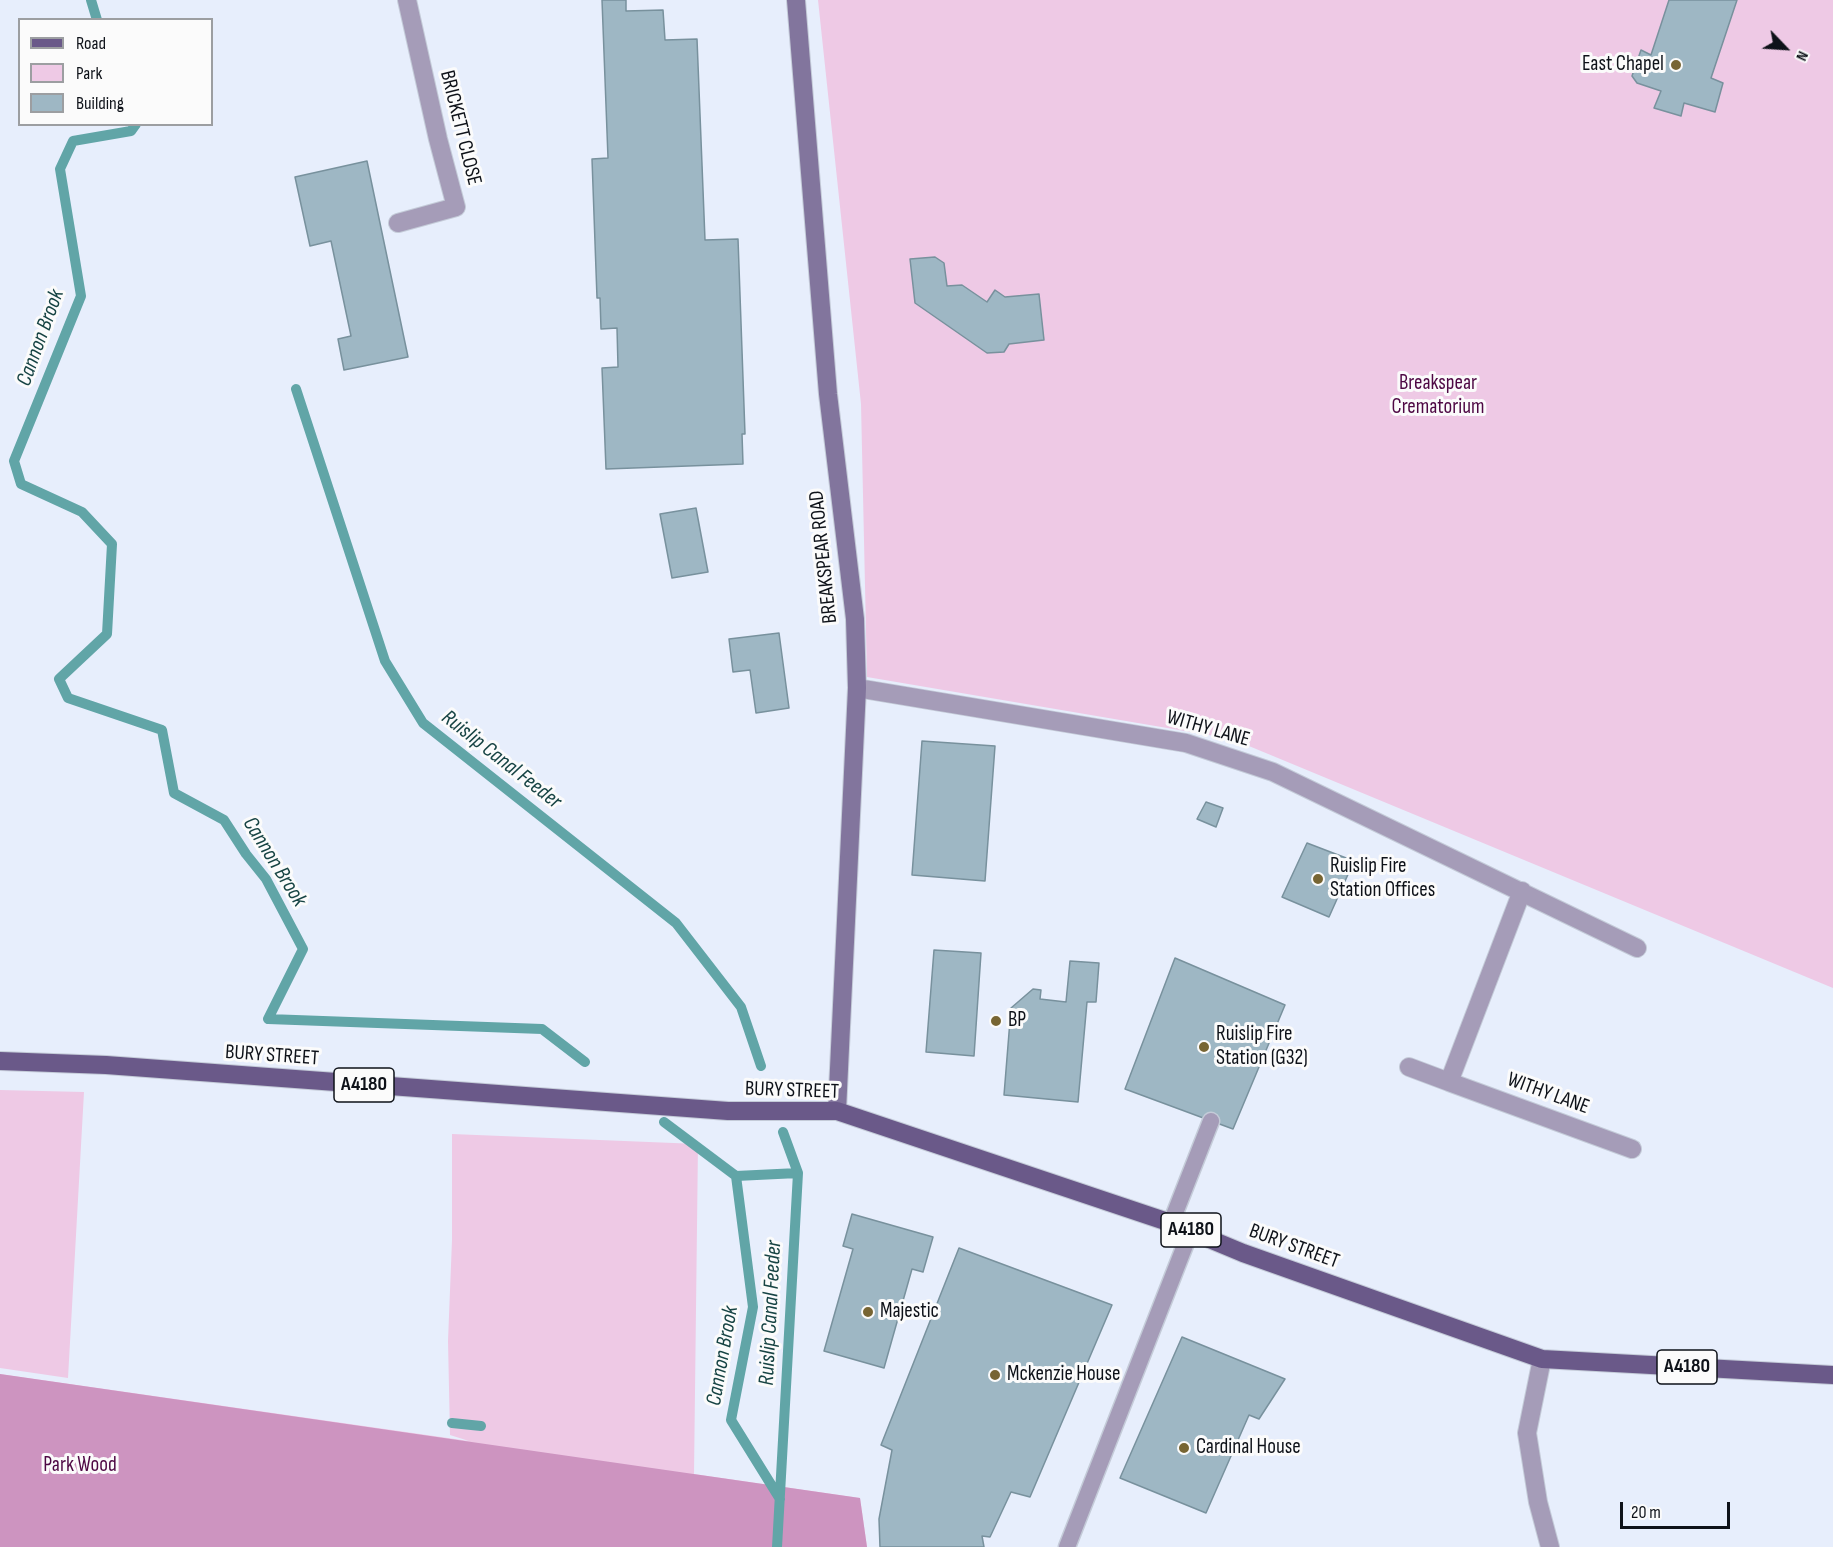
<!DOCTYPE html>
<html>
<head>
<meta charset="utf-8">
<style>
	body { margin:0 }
	#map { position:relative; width:1833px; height:1547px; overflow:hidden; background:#e7eefc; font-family:"Sofia Sans Condensed",sans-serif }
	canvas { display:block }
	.legend { position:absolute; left:18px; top:18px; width:195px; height:108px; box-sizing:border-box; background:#fbfbfb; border:2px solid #9c9ea1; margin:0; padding:8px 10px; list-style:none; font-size:18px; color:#0e1219 }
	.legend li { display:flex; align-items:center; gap:12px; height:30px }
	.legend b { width:30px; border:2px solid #9c9ea1 }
	.north { position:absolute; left:1755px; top:18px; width:60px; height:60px; -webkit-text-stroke:4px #fbfbfb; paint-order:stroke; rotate:115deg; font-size:16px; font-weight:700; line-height:24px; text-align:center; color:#0e1219 }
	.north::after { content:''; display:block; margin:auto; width:21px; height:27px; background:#0e1219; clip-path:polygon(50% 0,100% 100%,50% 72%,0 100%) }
	.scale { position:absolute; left:1620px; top:1502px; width:110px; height:27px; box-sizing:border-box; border:3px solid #0e1219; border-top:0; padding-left:8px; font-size:18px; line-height:21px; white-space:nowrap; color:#0e1219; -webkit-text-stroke:4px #fbfbfb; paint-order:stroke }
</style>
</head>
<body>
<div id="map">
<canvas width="1833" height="1547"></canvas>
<ul class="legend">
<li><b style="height:8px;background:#6a5989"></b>Road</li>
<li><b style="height:16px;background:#eec9e5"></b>Park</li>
<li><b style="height:16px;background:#9eb7c4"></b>Building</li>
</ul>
<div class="north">N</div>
<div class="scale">20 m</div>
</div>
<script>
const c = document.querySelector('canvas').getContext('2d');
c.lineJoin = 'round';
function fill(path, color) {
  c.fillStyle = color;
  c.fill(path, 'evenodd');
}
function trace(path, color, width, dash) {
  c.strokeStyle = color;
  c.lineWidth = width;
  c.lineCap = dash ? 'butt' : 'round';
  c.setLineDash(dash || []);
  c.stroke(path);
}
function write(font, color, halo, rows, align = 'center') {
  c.font = font + ' "Sofia Sans Condensed",sans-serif';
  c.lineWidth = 6;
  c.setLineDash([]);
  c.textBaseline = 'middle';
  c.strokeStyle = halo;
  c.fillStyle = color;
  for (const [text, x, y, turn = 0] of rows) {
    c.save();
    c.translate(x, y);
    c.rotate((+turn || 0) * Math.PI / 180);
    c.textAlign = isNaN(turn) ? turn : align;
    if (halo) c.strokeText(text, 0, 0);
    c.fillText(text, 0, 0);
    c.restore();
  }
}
const green = new Path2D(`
	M 818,0 L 1833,0 L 1833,988 L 1232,739 L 867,677 L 861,404 Z
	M 0,1090 L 84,1092 L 68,1378 L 0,1368 Z
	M 452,1134 L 698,1144 L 694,1474 L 860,1498 L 867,1547 L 0,1547 L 0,1374 L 469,1441 L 450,1435 L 448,1341 L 452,1240 Z`);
const forest = new Path2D(`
	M 0,1374 L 860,1498 L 867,1547 L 0,1547 Z`);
const stream = new Path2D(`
	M 91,0 L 97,20
	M 136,124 L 131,131 L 73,141 L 60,169 L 81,296 L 14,461 L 21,484 L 82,512 L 112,544 L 107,634 L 59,679 L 68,698 L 162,730 L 174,793 L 224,820 L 246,854 L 266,879 L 303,949 L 268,1019 L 542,1029 L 585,1062
	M 296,389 L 385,661 L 423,723 L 676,923 L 741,1007 L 761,1066
	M 664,1122 L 736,1176 L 753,1307 L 731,1420 L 780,1499
	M 736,1176 L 798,1173
	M 452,1423 L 481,1426
	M 777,1547 L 798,1173 L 783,1132`);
const building = new Path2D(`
	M 602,0 L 626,0 L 626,11 L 663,10 L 665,40 L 697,39 L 705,240 L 738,239 L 745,434 L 742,434 L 743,464 L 606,469 L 602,368 L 618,367 L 617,328 L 601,329 L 600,298 L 597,298 L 592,159 L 608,158 Z
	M 1669,0 L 1737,0 L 1711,78 L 1723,83 L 1715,112 L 1684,103 L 1681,116 L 1654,108 L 1661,91 L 1637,83 L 1632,76 L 1641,50 L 1651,55 Z
	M 367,161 L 408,357 L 344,370 L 338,339 L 351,336 L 331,241 L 310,246 L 295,177 Z
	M 935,257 L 944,263 L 947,286 L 962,285 L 987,302 L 995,290 L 1005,297 L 1039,294 L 1044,340 L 1009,344 L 1004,352 L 987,353 L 915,303 L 910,259 Z
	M 696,508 L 708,572 L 672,578 L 660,514 Z
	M 779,633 L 789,708 L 756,713 L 750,670 L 733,672 L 729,639 Z
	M 922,741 L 995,746 L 985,881 L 912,875 Z
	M 1206,802 L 1223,808 L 1216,827 L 1197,819 Z
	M 1307,843 L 1354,861 L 1329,917 L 1282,897 Z
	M 934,950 L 981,953 L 974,1056 L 926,1052 Z
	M 1175,958 L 1285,1005 L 1233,1129 L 1125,1089 Z
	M 1070,961 L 1099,963 L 1096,1002 L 1087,1002 L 1078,1102 L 1004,1095 L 1011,1008 L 1033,989 L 1041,990 L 1040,999 L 1066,1002 Z
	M 852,1214 L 933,1237 L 923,1272 L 912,1269 L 884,1368 L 824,1351 L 853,1249 L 843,1246 Z
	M 959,1248 L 1112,1305 L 1030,1497 L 1011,1492 L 990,1537 L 982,1536 L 984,1547 L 880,1547 L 879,1519 L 892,1450 L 881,1445 Z
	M 1182,1337 L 1285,1379 L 1259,1419 L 1249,1415 L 1206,1513 L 1120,1478 Z`);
const lane = new Path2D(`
	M 1171,1223 L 1211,1121
	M 1067,1547 L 1191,1230`);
const street = new Path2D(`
	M 398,223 L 456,207 L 438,139 L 407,0
	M 857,688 L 1186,743 L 1273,772 L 1637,948
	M 1522,891 L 1449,1082 L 1632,1149
	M 1409,1067 L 1449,1082
	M 1542,1359 L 1527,1433 L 1538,1502 L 1550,1547`);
const secondary = new Path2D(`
	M 796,0 L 828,394 L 855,619 L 857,688 L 837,1111`);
const primary = new Path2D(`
	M 0,1061 L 106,1065 L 728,1111 L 837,1111 L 1171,1223 L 1243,1253 L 1542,1359 L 1833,1375`);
const markers = [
	[1676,65,6,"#776533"],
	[1318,879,6,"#776533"],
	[996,1021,6,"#776533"],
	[1204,1047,6,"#776533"],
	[868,1312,6,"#776533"],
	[995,1375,6,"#776533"],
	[1184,1448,6,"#776533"]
];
const shields = [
	[364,1085,60],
	[1191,1230,60],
	[1687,1367,60]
];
const shieldNames = [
	["A4180",364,1085],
	["A4180",1191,1230],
	["A4180",1687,1367]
];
const poiNames = [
	["East Chapel",1664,65,"right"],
	["Ruislip Fire",1330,867],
	["Station Offices",1330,891],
	["BP",1008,1021],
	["Ruislip Fire",1216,1035],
	["Station (G32)",1216,1059],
	["Majestic",880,1312],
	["Mckenzie House",1007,1375],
	["Cardinal House",1196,1448]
];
const streetNames = [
	["BRICKETT CLOSE",460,128,76],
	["BREAKSPEAR ROAD",824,557,-96],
	["WITHY LANE",1208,729,16],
	["BURY STREET",272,1056,4],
	["BURY STREET",792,1091,2],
	["WITHY LANE",1548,1094,20],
	["BURY STREET",1294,1247,20]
];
const parkNames = [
	["Breakspear",1438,384],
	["Crematorium",1438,408],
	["Park Wood",80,1466]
];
const waterNames = [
	["Cannon Brook",41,338,-70],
	["Ruislip Canal Feeder",501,760,38],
	["Cannon Brook",274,862,58],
	["Ruislip Canal Feeder",771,1313,-87],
	["Cannon Brook",723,1356,-80]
];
fill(green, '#eec9e5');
fill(forest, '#cd94c0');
trace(stream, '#61a5a7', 10);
fill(building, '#9eb7c4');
trace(building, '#78919d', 1.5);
trace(lane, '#c4cbd8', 19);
trace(street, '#c4cbd8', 20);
trace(secondary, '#c4cbd8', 20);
trace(primary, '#c4cbd8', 20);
trace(lane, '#a59cb8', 16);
trace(street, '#a59cb8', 18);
trace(secondary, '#82759d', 18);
trace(primary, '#6a5989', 18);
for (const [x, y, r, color] of markers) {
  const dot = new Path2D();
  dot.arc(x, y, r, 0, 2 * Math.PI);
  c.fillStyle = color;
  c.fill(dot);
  trace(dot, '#fbfbfb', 2);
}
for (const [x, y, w] of shields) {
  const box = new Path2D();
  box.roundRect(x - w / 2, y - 17, w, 34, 4.5);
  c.fillStyle = '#fbfbfb';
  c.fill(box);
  trace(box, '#0e1219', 1.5);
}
write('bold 20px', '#0e1219', null, shieldNames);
write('21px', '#0e1219', '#fbfbfb', poiNames, 'left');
write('21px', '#0e1219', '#fbfbfb', streetNames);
write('21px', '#4e0844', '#fbfbfb', parkNames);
write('italic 22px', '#174444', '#fbfbfb', waterNames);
</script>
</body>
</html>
